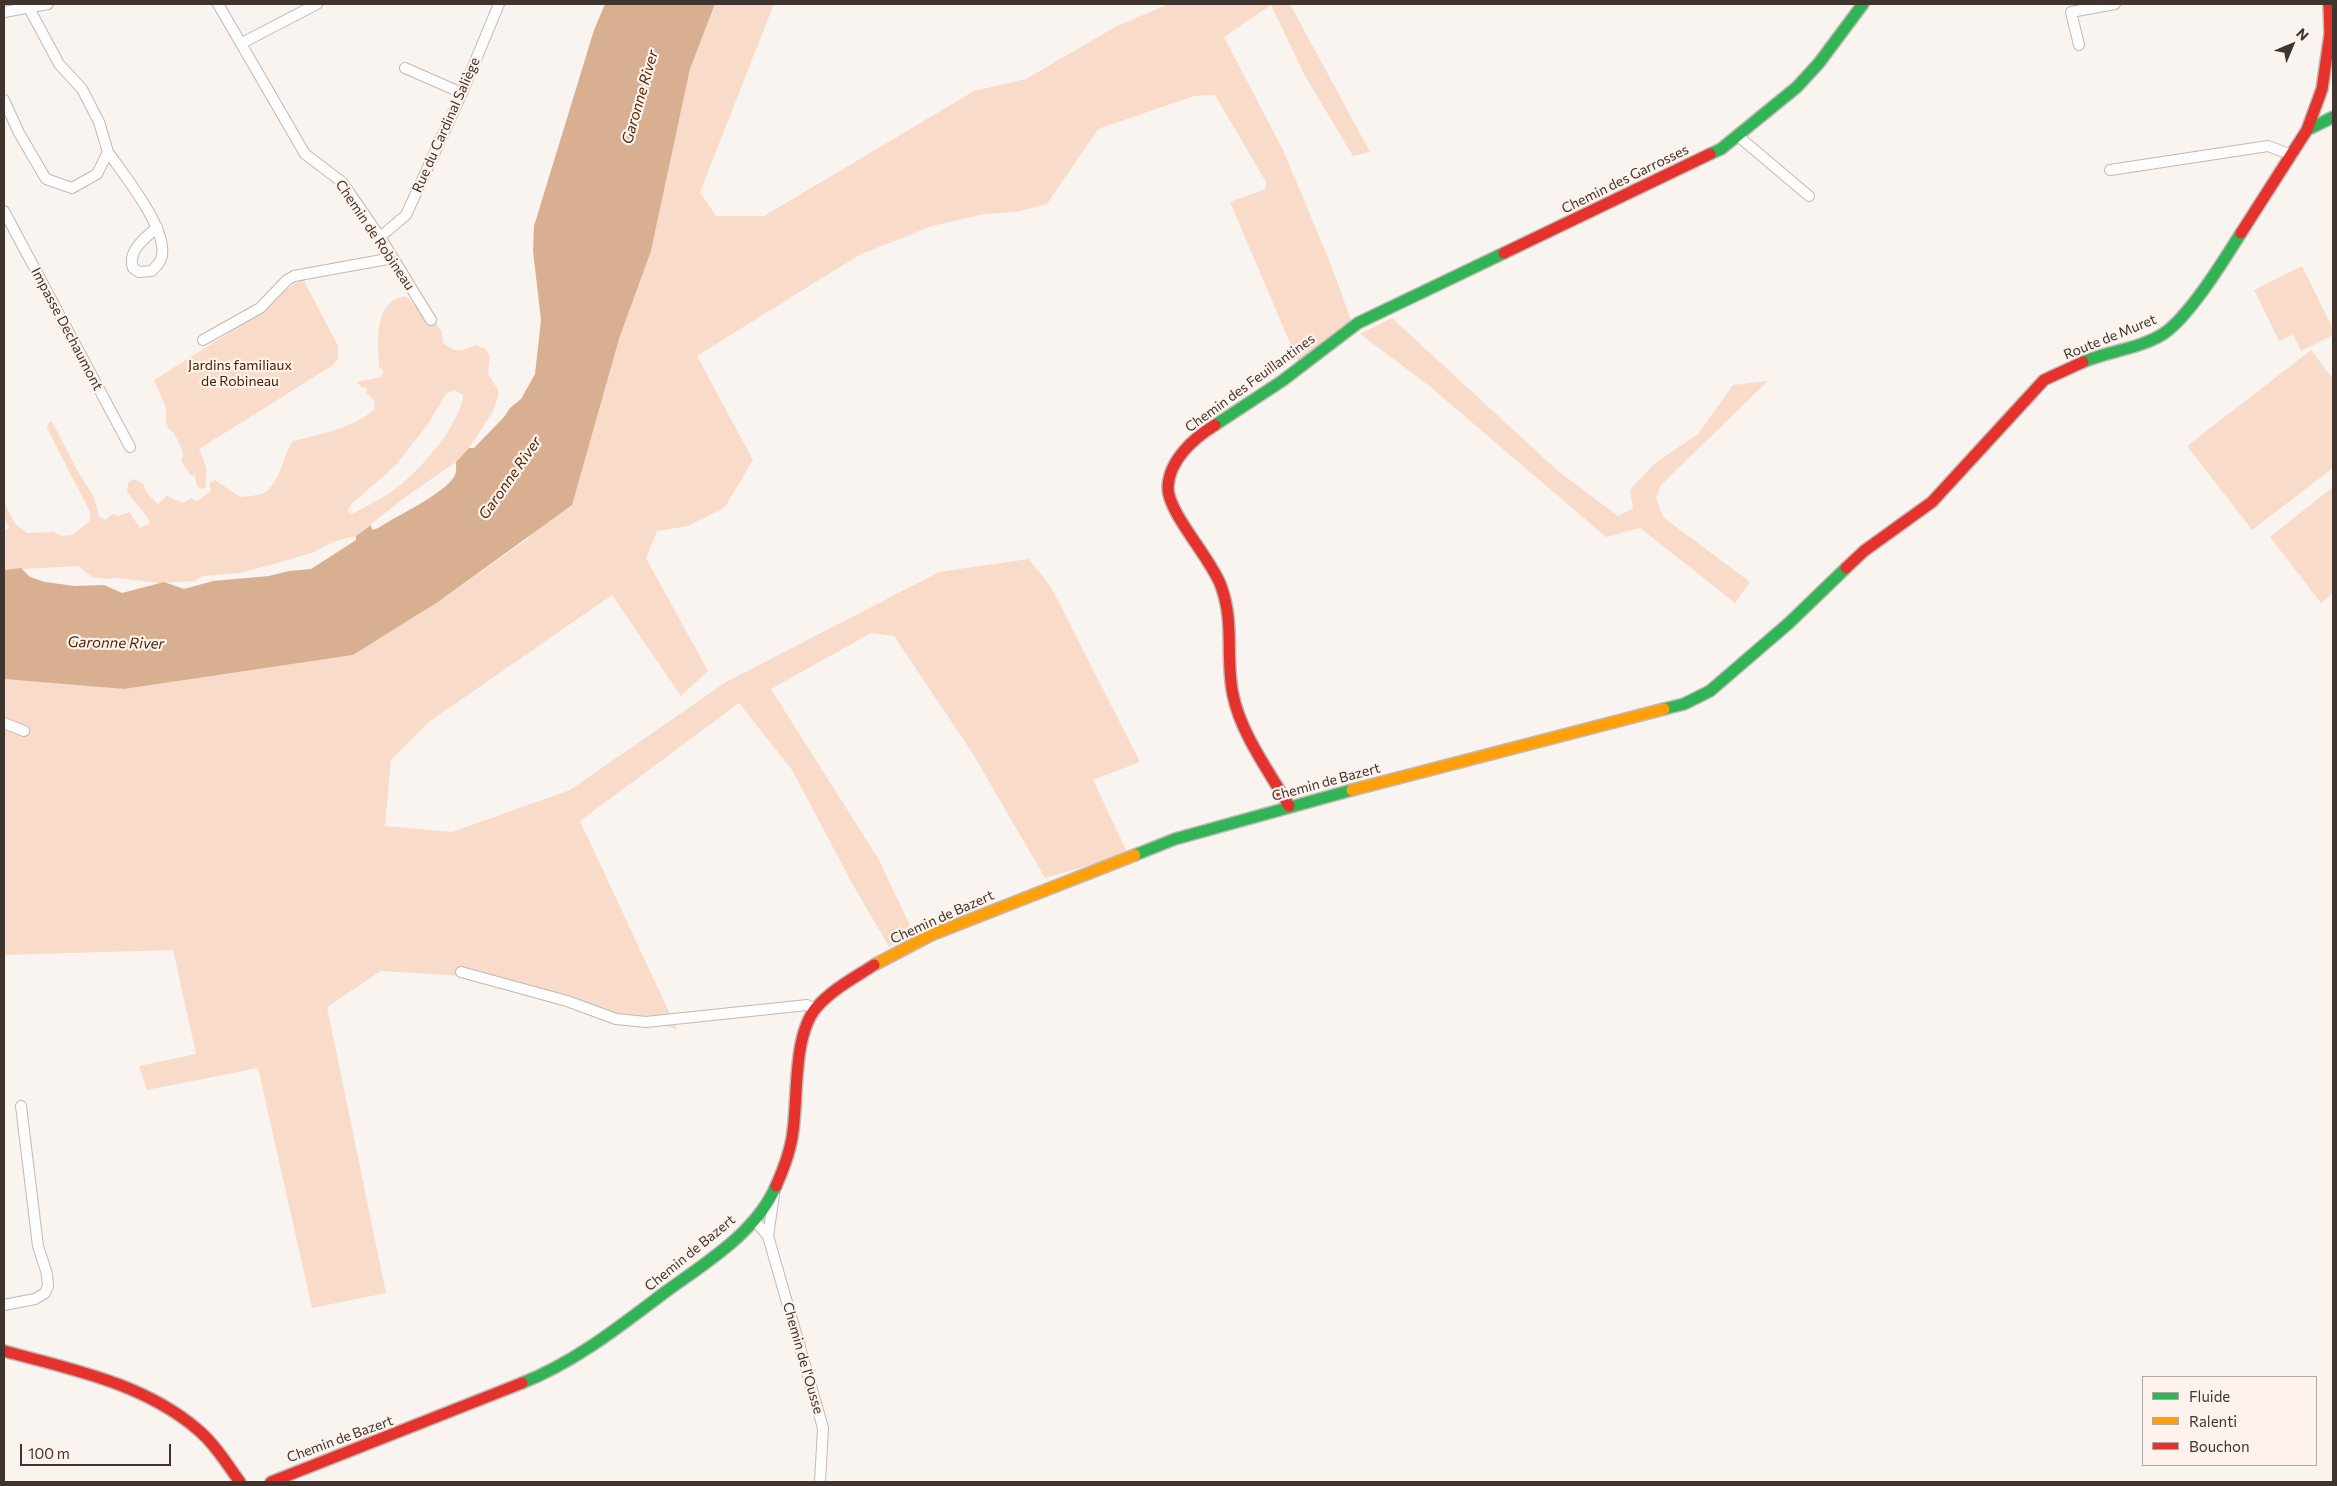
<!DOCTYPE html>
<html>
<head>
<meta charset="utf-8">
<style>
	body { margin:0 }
	#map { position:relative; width:2337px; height:1486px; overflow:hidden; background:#faf4f0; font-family:Commissioner,sans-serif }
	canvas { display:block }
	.frame { position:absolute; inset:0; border:5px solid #40352e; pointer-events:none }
	.legend { position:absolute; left:2142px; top:1376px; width:175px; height:90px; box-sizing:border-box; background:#fef3ec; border:1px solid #b2a7a0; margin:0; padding:6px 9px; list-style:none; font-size:15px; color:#40352e }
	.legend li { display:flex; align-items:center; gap:10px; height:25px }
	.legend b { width:25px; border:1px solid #b2a7a0 }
	.north { position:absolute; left:2267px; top:20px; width:50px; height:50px; -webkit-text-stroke:4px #fef3ec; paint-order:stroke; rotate:45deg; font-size:14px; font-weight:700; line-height:20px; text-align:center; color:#40352e }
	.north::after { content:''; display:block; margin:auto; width:18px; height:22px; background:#40352e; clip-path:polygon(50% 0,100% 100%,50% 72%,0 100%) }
	.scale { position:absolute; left:20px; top:1444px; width:151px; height:22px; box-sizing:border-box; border:2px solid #40352e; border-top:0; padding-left:6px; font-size:15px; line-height:18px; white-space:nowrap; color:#40352e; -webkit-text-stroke:4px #fef3ec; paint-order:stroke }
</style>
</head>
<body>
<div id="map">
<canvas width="2337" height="1486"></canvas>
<div class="frame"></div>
<ul class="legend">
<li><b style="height:6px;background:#30b455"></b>Fluide</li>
<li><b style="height:6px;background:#ff9f0a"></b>Ralenti</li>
<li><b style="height:6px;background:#e5322d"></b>Bouchon</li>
</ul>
<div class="north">N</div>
<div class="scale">100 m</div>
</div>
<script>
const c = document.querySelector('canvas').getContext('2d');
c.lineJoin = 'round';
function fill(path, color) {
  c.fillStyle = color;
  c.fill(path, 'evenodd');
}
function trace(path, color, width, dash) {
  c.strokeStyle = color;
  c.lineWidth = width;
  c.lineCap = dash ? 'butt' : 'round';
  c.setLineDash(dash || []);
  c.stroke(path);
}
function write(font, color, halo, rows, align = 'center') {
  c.font = font + ' Commissioner,sans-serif';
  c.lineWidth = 4.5;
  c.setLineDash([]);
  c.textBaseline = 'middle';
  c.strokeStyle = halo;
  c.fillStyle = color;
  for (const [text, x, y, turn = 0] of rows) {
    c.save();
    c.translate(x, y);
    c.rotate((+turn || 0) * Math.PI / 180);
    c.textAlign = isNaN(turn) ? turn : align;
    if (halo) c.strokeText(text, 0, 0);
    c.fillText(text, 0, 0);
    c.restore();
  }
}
const green = new Path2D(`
	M 715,4 L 774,4 L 700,192 L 716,216 L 764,216 L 974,91 L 1026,79 L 1115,27 L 1169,4 L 1290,4 L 1370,152 L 1353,156 L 1305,76 L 1271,5 L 1224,37 L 1283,150 L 1330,262 L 1351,320 L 1298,362 L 1230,202 L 1265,189 L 1266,182 L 1215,95 L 1194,96 L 1098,129 L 1047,204 L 1016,212 L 984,214 L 932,226 L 859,255 L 697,356 L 753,460 L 725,507 L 688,526 L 657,531 L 646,558 L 708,671 L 681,696 L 612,595 L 429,722 L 391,760 L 385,826 L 452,832 L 570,790 L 726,682 L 939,572 L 1029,559 L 1051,587 L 1140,762 L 1093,780 L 1128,854 L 1045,878 L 973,754 L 894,636 L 871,633 L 771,689 L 879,860 L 914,934 L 889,947 L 853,885 L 792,770 L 739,703 L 580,821 L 677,1029 L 464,976 L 381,971 L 327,1007 L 386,1293 L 312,1308 L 258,1068 L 147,1090 L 139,1066 L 196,1054 L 173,950 L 4,955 L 4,679 L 124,689 L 353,655 L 438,602 L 529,538 L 619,339 L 651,251 L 690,69 Z
	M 2302,266 L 2333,329 L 2333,335 L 2301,351 L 2293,334 L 2279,341 L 2254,290 Z
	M 303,279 L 338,346 L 338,359 L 333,365 L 199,449 C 207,469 208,466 205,488 L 200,489 L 196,484 L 195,475 L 191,476 L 181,461 L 183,455 L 182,449 L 174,433 L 168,428 L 166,421 L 166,408 L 154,380 L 262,312 L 281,292 Z
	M 406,296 L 437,325 L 442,332 L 443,343 C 459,354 459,352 475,345 L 486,349 L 490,357 L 488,374 L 497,388 L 499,395 L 492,413 L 469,448 L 456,462 L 404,498 L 356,536 L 332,542 L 314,552 L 278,563 L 239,573 L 202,576 L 195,581 L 159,583 L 119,578 L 106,579 L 92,577 L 78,566 L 4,570 L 4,531 L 9,528 L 4,517 L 4,502 L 16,525 L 27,533 L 53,532 L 62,536 L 72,535 L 90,521 L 90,512 L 47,428 L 48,424 L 51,421 L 55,427 L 76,468 L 94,497 L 99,516 L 105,520 L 112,514 L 118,516 L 129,512 L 140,528 L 149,524 L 150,521 L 127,492 L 128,483 L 133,479 L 143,483 L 146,492 L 158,504 L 167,496 L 183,503 L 191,498 L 197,501 L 211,491 L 209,483 L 215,480 L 240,497 C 247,496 258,496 264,493 C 281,482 282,457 293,441 C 321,434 352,429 375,409 L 374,400 L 366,393 L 367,388 L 361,387 L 357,382 L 380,377 L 384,371 L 379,367 C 379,340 372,302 406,296 ZM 454,390 L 463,395 C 461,424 418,473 395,489 C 382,499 366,506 352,514 L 348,512 L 349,507 L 354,502 L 396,465 L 428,424 L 446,394 Z
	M 1392,318 L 1558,471 L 1618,516 L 1633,508 L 1630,490 L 1654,464 L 1698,434 L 1733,385 L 1768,381 L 1661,485 L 1656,498 L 1663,517 L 1750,582 L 1735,603 L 1640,528 L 1606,537 L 1427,384 L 1360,334 Z
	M 2311,350 L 2333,379 L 2333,468 L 2252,530 L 2187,446 Z
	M 2333,487 L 2333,593 L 2321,603 L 2270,537 Z`);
const water = new Path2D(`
	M 605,4 L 715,4 L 690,69 L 651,251 L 619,339 L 572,505 L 438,602 L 353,655 L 124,689 L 4,679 L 4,570 L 21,568 L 30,577 L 45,582 L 75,586 L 104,585 L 122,593 L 164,582 L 184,589 L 213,581 L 269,576 L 289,571 L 311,569 L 356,540 L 356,536 L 371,525 L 372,530 L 378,528 C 397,516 443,494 454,477 C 457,472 456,467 456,462 L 469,448 L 474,448 L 504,417 L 510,408 L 521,399 L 535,374 L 541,320 L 533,251 L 534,226 L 594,30 Z`);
const street = new Path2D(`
	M 218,4 L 305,154 L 342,182 L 380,237 L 431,320
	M 4,12 L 48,4
	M 242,43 L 317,4
	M 2079,45 L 2071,12 L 2115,4
	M 405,68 L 462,93
	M 4,100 L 19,133 L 46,179 L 72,188 L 97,174 L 108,152 L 99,122 L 82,89 L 59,64 L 29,8
	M 1738,136 L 1809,196
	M 108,152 C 123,174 171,232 161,259 C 160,263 155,267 152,271 L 139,272 L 133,268 C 127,250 145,239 157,227
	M 2110,170 L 2268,146 L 2292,155
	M 4,211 L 130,447
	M 380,237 L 406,215 L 462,93 L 499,4
	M 203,340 L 260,308 L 287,280 L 294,276 L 393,258
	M 4,723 L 24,731
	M 461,972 L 567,1001 L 616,1019 L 646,1022 L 807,1005 L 815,1009
	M 754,1220 L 768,1236 L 823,1428 L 820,1482
	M 768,1236 L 774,1195
	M 4,1305 L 35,1299 L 45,1293 L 48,1286 L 47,1274 L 38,1246 L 21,1106`);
const fast = new Path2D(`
	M 2307,130 L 2333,117
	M 1710,154 L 1721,149 L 1797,87 L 1819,63 L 1863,4
	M 2083,362 C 2108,351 2139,349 2163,334 C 2189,317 2224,260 2241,233
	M 1215,425 L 1282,381 L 1358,323 L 1504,253
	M 1664,709 L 1684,704 L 1710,691 L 1789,623 L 1846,568
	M 1135,855 L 1175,839 L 1352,790
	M 522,1383 C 575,1362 619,1327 664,1293 C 705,1263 756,1233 776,1186`);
const slow = new Path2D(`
	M 1352,790 L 1664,709
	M 874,965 L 931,935 L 1135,855`);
const jam = new Path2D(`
	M 2241,233 L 2307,130 L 2322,89 L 2330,34 L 2329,4
	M 1504,253 L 1710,154
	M 1215,425 C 1194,438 1169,460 1168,487 C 1167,512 1211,558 1221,586 C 1235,624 1225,658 1233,695 C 1241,734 1269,771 1289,806
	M 1846,568 L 1864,551 L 1932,502 L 2044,380 L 2083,362
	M 776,1186 C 784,1168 791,1150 793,1131 C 798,1096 793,1036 816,1008 C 831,990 854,978 874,965
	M 4,1351 C 70,1369 143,1383 197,1429 C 214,1443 227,1464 240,1482
	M 271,1482 L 522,1383`);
const streetNames = [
	["Rue du Cardinal Saliège",446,125,-66],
	["Chemin des Garrosses",1625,179,-26],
	["Chemin de Robineau",375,235,56],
	["Impasse Dechaumont",67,329,62],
	["Route de Muret",2110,337,-22],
	["Chemin des Feuillantines",1250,383,-36],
	["Chemin de Bazert",1326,782,-15],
	["Chemin de Bazert",942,917,-24],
	["Chemin de Bazert",690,1253,-39],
	["Chemin de l'Ousse",803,1358,74],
	["Chemin de Bazert",340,1439,-20]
];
const parkNames = [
	["Jardins familiaux",240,365],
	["de Robineau",240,381]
];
const waterNames = [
	["Garonne River",640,97,-74],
	["Garonne River",510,478,-55],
	["Garonne River",116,643,1]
];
fill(green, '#f8dcc9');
fill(water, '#d9af92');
trace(street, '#c0b9b4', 12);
trace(fast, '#c0b9b4', 14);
trace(slow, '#c0b9b4', 14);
trace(jam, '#c0b9b4', 14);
trace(street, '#fefdfd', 10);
trace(fast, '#30b455', 11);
trace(slow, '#ff9f0a', 11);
trace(jam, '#e5322d', 11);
write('14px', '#40352e', '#fef3ec', streetNames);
write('14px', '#462100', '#fef3ec', parkNames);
write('italic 15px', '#4e2807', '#fef3ec', waterNames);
</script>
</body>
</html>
